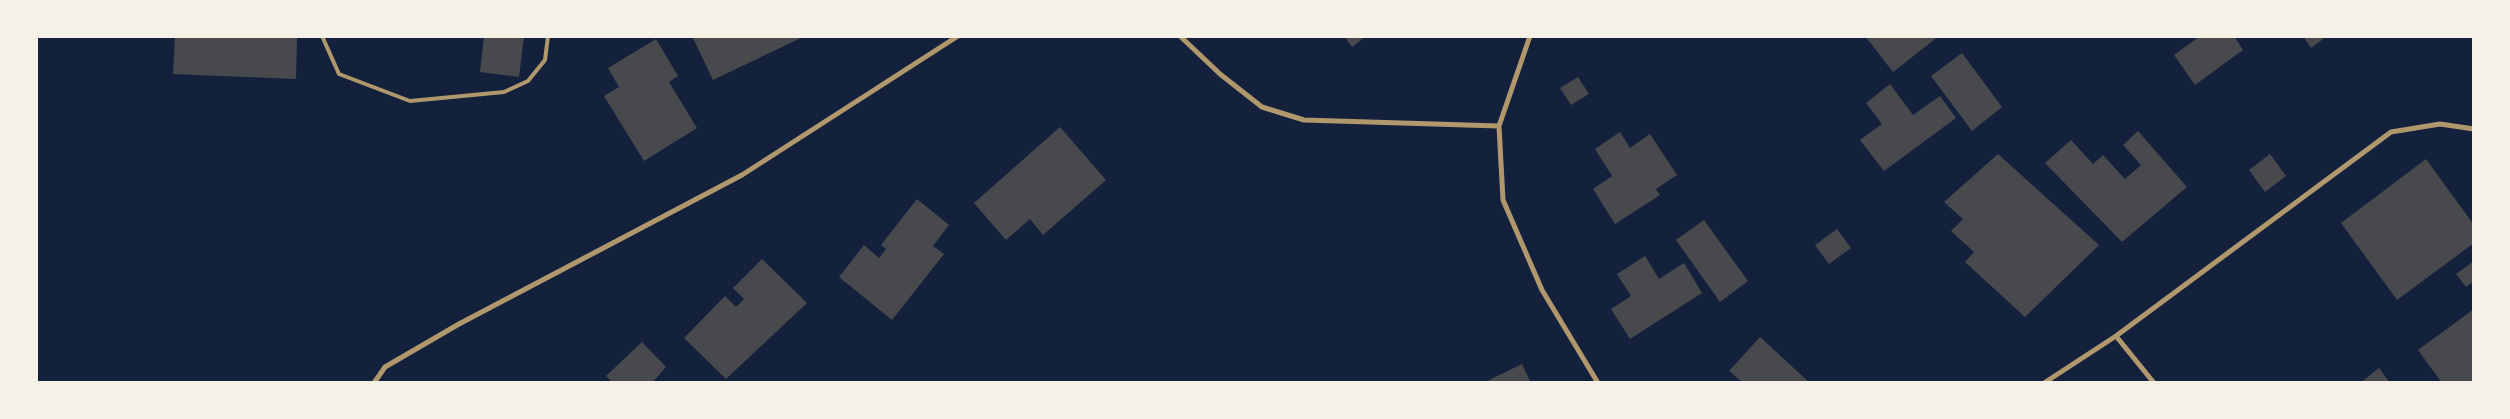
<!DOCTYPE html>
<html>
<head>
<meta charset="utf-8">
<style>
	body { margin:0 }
	#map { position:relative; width:2510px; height:419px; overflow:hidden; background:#14213d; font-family:"Work Sans",sans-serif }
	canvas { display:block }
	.frame { position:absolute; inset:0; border:38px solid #f6f1e7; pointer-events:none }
</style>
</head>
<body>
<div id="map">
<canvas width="2510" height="419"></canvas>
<div class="frame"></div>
</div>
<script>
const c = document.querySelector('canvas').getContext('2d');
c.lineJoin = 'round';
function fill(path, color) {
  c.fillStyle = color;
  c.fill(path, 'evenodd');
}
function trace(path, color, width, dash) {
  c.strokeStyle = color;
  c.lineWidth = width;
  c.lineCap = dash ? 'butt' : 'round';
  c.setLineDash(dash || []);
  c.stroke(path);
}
const building = new Path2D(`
	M 175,36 L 297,36 L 296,79 L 173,74 Z
	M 484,36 L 524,36 L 519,77 L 480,72 Z
	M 692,36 L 805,36 L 713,80 Z
	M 1344,36 L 1366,36 L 1352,47 Z
	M 1865,36 L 1939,36 L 1893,72 Z
	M 2200,36 L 2234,36 L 2243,50 L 2195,85 L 2174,55 Z
	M 2303,36 L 2327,36 L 2311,48 Z
	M 656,39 L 678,76 L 669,82 L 697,128 L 644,161 L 604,96 L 619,87 L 608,68 Z
	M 1962,53 L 2002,107 L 1972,131 L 1931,76 Z
	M 1578,77 L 1589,94 L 1571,105 L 1560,88 Z
	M 1890,84 L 1913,115 L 1940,96 L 1956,118 L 1884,171 L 1860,140 L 1882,124 L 1866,103 Z
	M 1060,127 L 1106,180 L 1043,235 L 1030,219 L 1006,240 L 974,203 Z
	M 2138,131 L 2187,187 L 2122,242 L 2045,163 L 2071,140 L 2093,164 L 2103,155 L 2125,179 L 2141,165 L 2123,145 Z
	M 1620,132 L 1630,148 L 1650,134 L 1677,175 L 1656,189 L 1660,195 L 1615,224 L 1593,189 L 1612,176 L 1595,149 Z
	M 1998,154 L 2099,245 L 2025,317 L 1965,262 L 1974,252 L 1951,231 L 1963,219 L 1944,202 Z
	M 2270,154 L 2286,176 L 2265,192 L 2249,170 Z
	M 2426,159 L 2474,225 L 2474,243 L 2397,300 L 2341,223 Z
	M 917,199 L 949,225 L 933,246 L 944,254 L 892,320 L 839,277 L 864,245 L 879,258 L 886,249 L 881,245 Z
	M 1704,220 L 1748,281 L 1720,302 L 1676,240 Z
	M 1837,229 L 1851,248 L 1829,264 L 1815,245 Z
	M 1645,256 L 1659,279 L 1684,263 L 1702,293 L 1630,339 L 1611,309 L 1631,296 L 1617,274 Z
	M 762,259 L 807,303 L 726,379 L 684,338 L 725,296 L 736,307 L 744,299 L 733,288 Z
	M 2474,261 L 2474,281 L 2466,287 L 2456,274 Z
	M 2474,309 L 2474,383 L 2442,383 L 2418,350 Z
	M 1760,337 L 1810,383 L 1739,383 L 1741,381 L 1729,371 Z
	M 642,342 L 666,367 L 652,383 L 613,383 L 606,376 Z
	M 1522,364 L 1531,383 L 1483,383 Z
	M 2379,368 L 2390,383 L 2360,383 Z`);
const service = new Path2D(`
	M 322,36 L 339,74 L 410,101 L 504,92 L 528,81 L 545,60 L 548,36`);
const minor = new Path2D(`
	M 1180,36 L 1220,74 L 1262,107 L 1304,120 L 1499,126
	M 1530,36 L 1499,126 L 1503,200 L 1542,290 L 1598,383
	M 2116,336 L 2154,383
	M 374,383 L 385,367 L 459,324 L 742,175 L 958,36
	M 2044,383 L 2116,336 L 2391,132 L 2440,124 L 2474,129`);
fill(building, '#48494c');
trace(service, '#b1986c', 4);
trace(minor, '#b1986c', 5);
</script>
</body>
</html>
